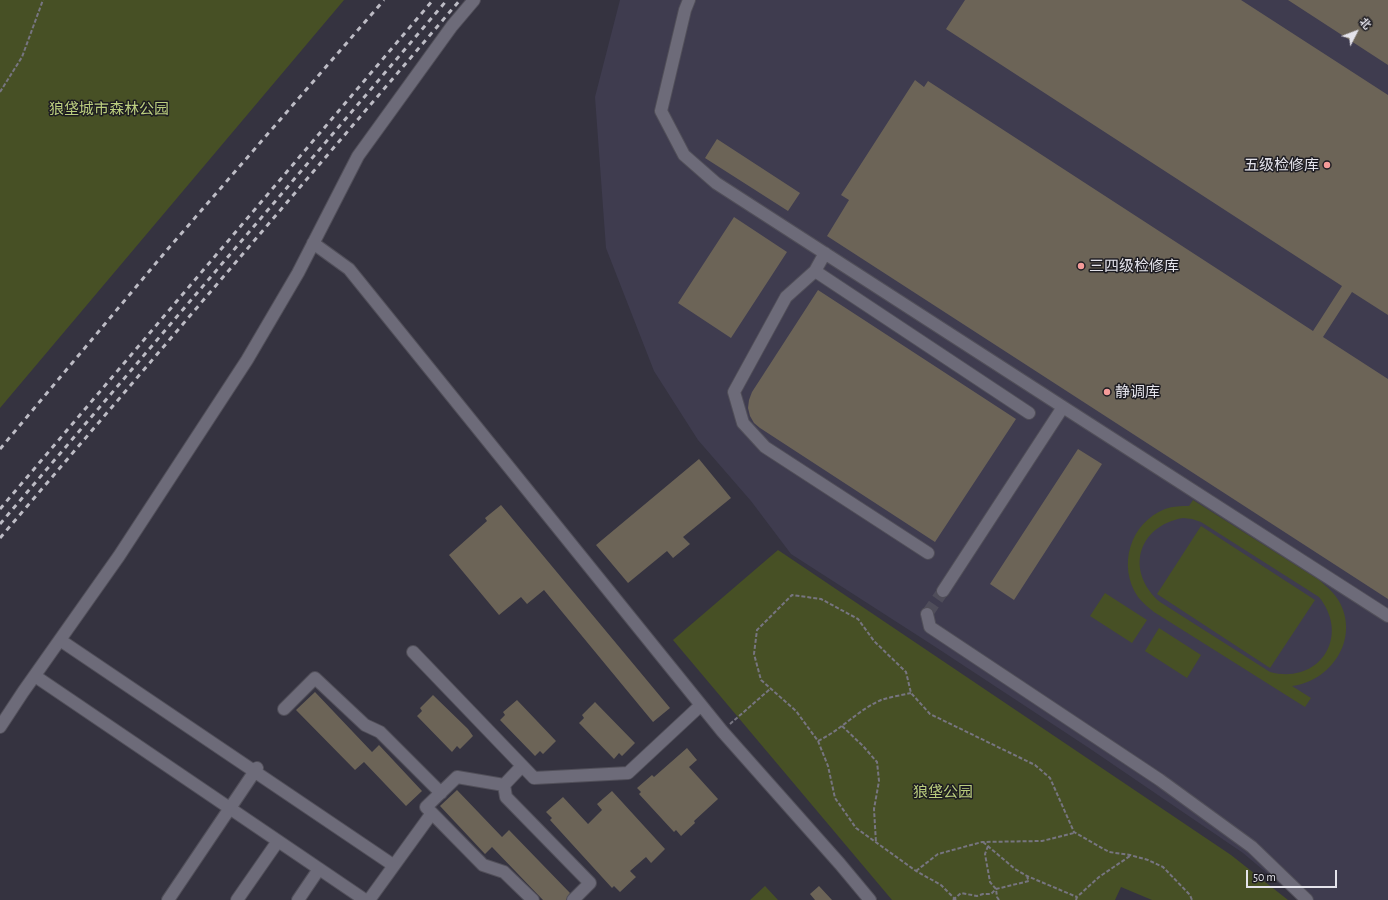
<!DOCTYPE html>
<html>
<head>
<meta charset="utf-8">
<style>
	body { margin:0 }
	#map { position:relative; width:1388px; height:900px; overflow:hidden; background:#353340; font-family:"Alegreya Sans","Noto Sans SC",sans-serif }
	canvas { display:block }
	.north { position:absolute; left:1336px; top:12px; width:40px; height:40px; -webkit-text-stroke:3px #1d1c22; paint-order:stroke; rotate:48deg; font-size:11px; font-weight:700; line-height:16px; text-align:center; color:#e4e3eb }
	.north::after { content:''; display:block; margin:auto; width:14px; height:18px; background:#e4e3eb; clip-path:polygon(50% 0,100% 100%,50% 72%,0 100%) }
	.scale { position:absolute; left:1246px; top:870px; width:91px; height:18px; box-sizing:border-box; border:2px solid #e4e3eb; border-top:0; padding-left:5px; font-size:12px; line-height:14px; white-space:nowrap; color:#e4e3eb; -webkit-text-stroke:3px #1d1c22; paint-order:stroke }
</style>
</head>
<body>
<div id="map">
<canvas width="1388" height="900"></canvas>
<div class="north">北</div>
<div class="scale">50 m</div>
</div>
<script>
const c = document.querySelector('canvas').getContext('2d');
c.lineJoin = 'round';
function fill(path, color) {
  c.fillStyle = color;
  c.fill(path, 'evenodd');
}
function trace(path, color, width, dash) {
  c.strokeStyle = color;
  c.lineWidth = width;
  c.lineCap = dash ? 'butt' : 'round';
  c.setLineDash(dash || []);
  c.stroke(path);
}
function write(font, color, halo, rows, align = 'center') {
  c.font = font + ' "Alegreya Sans","Noto Sans SC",sans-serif';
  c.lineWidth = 3;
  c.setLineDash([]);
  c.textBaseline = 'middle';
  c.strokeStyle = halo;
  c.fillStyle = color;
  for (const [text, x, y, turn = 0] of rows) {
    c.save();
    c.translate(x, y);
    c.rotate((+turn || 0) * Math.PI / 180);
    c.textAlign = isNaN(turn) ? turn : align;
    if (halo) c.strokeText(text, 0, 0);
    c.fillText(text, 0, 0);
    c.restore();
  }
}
const built = new Path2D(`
	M 620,0 L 1388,0 L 1388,900 L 1299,900 L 1243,853 L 1089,748 L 934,646 L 791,554 L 751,501 L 698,440 L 654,371 L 606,248 L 595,97 Z`);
const green = new Path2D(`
	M 0,0 L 344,0 L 0,408 Z
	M 1193,500 L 1319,580 C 1327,587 1335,593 1340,603 C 1359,640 1331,681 1292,686 L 1311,698 L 1305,707 L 1154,612 C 1148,607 1143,603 1138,597 C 1117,566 1130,523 1165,509 C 1173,506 1181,506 1189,506 ZM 1183,518 L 1192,519 L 1201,522 L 1319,597 C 1351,637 1319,685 1270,672 L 1160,602 C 1125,572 1137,526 1183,518 Z
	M 1201,526 L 1315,600 L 1270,668 L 1157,594 Z
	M 778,550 L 1231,855 L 1288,900 L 1152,900 L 1121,887 L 1115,900 L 892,900 L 673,640 Z
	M 1105,593 L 1147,620 L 1132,643 L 1090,616 Z
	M 1159,628 L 1201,655 L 1187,678 L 1145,651 Z
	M 765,886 L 778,900 L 750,900 Z`);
const building = new Path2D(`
	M 965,0 L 1241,0 L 1388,95 L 1388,315 L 1352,292 L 1323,337 L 1388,379 L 1388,599 L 827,236 L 849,200 L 841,195 L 915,80 L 924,87 L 928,81 L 1313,331 L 1342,286 L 946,29 Z
	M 1288,0 L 1388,0 L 1388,65 Z
	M 717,139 L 800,193 L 788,211 L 705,158 Z
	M 734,217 L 787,252 L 731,338 L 678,303 Z
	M 818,290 L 1016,419 L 935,542 L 760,428 L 754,423 L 750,416 L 748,408 L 749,400 L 752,392 Z
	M 1078,449 L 1102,464 L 1014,600 L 990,584 Z
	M 699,459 L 731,498 L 683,537 L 690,544 L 673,558 L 667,551 L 628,583 L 596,545 Z
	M 501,505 L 670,708 L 653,722 L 544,590 L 527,604 L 521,597 L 499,615 L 449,555 L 487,521 L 485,518 Z
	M 315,692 L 372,752 L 379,745 L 422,791 L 406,806 L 364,762 L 355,770 L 296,710 Z
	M 433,695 L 468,729 L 473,736 L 460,749 L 457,746 L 452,752 L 417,716 L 422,711 L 420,708 Z
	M 517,700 L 556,741 L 543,754 L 540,751 L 535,756 L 500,720 L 505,715 L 503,712 Z
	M 595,702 L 635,743 L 622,756 L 619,753 L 614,759 L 579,723 L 584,718 L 582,715 Z
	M 687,748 L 697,760 L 689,767 L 718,799 L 694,821 L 695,823 L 681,836 L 676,830 L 674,832 L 639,794 L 641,792 L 637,788 L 652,775 L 654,777 Z
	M 457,790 L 502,837 L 509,830 L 570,893 L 566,900 L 543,900 L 492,847 L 485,854 L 440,806 Z
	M 612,791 L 665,849 L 651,863 L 646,857 L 630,871 L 636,877 L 620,892 L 614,886 L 612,888 L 550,820 L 552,818 L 546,812 L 563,797 L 588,824 L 602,810 L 597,804 Z
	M 819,886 L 832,900 L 815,900 L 810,894 Z`);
const minorTunnel = new Path2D(`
	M 927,614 L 943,591`);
const path = new Path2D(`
	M 0,92 L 22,57 L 43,0
	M 730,724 L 770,689
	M 842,726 L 863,746 L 877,762 L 879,781 L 874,809 L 876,843
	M 818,741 C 841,730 858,710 881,700 C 890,697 902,695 911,693
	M 983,842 L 1015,869 L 1027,876 L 1077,897
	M 988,846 L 985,854 L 990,882 L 996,889 L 997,897 L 999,900
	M 916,871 L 938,854 L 982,842 L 1042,841 L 1074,833
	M 953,900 L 961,893 L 977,896 L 983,894 L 991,894 L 996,889 L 1029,881 L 1027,877
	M 956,900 L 941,885 L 916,871 L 856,828 L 835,798 L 828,766 L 818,741 L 796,711 L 761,680 L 754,654 L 757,630 L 792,595 L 821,599 L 858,619 L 874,641 L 906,672 L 911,693 L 930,714 L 1035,765 L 1050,778 L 1074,832 L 1109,852 L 1130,855 L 1148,860 L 1163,867 L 1190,895 L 1192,900
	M 1076,900 L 1077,897 L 1099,877 L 1130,856`);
const minor = new Path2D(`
	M 689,0 L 685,10 L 661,111 L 684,155 L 716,183 L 1063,407 L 943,591
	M 313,243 L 349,269 L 722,731 L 840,864 L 870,900
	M 825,253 L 815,271 L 786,297 L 734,392 L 743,423 L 765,447 L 928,553
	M 815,271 L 1029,413
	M 1063,407 L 1388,616
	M 927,614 L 930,627 L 1160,780 L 1252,847 L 1307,900
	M 60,640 L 393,865
	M 413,652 L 534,778 L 628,773 L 701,705
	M 35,676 L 365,900
	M 284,709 L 315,678 L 365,725 L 380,732 L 441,793
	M 0,727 L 23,692 L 119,556 L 247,360 L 298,273 L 358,156 L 452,26 L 474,0
	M 522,766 L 504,785 L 506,797 L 590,883 L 573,900
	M 504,785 L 457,777 L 426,807 L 483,865 L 504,872 L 533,900
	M 168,900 L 257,768
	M 237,900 L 278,841
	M 298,900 L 319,869
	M 369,900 L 432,813`);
const rail = new Path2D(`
	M 0,449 L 167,250 L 384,0
	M 0,509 L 433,0
	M 0,524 L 447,0
	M 0,538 L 460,0`);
const markers = [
	[1327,165,4,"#f59b99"],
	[1081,266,4,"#f59b99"],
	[1107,392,4,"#f59b99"]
];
const parkNames = [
	["狼垡城市森林公园",109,109],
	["狼垡公园",943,792]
];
const poiNames = [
	["五级检修库",1319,165,"right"],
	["三四级检修库",1089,266],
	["静调库",1115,392]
];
fill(built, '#3f3c4f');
fill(green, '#475025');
fill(building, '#6c6457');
trace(minorTunnel, '#4f4d5a', 12, [12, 6]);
trace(minor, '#514f59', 14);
trace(path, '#777580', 2, [4, 2]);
trace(minor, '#6d6b79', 12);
trace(rail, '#bdbcc5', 3, [5, 5]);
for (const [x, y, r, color] of markers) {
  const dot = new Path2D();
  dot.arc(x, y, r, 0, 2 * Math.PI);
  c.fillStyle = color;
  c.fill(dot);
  trace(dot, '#1d1c22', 1.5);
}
write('15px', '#bbce7e', '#1d1c22', parkNames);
write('15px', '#e4e3eb', '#1d1c22', poiNames, 'left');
</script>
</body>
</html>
